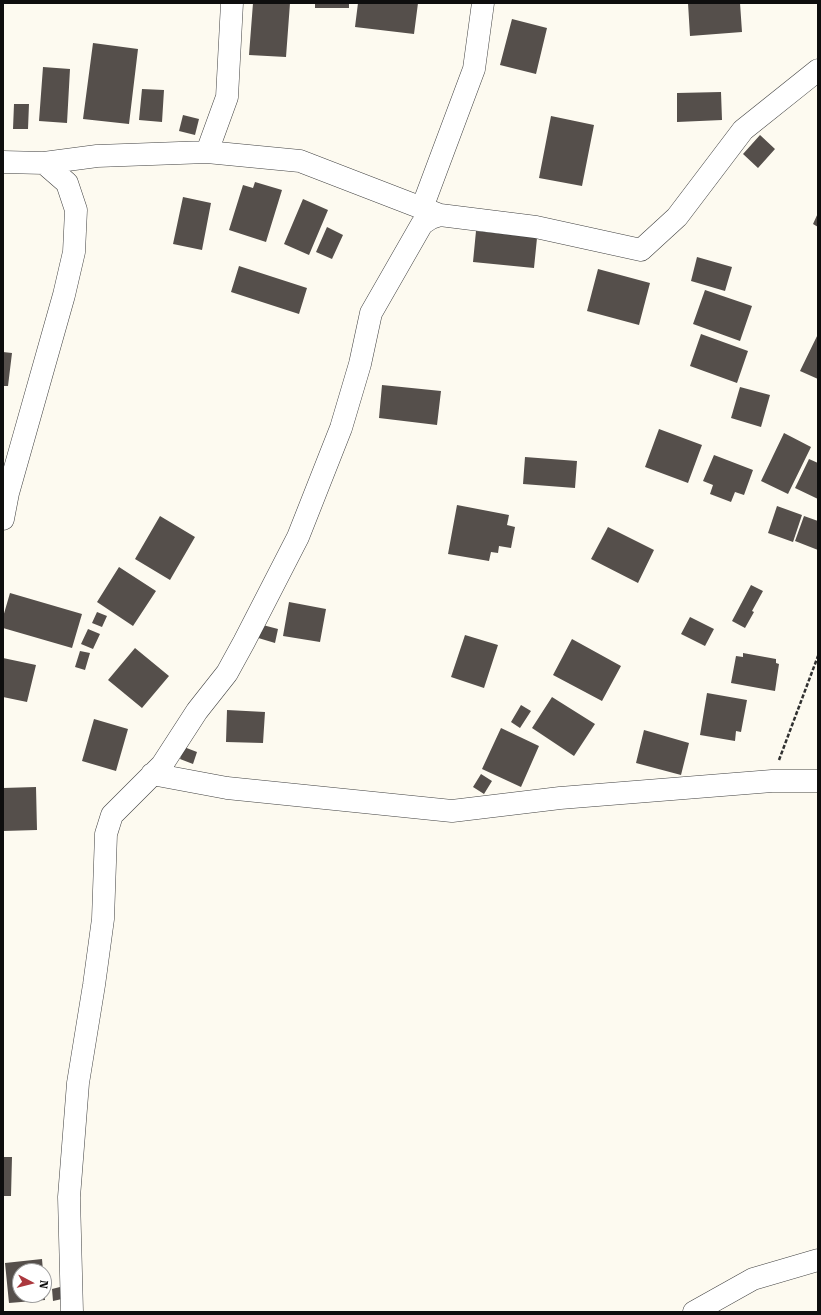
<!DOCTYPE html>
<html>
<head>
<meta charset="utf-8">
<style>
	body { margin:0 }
	#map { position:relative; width:821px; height:1315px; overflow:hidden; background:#fdfaf0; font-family:"Roboto Serif",serif }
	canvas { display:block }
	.frame { position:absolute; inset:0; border:4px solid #0e0e0e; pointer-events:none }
	.north { position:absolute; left:12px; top:1263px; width:40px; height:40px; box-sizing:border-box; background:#fff; border:1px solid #9f9f9f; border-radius:50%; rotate:97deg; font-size:11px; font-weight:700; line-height:16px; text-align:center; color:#0e0e0e }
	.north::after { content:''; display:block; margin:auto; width:14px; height:18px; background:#ab383e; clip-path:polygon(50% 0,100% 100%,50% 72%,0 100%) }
</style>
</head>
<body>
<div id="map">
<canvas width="821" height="1315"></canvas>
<div class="frame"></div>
<div class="north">N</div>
</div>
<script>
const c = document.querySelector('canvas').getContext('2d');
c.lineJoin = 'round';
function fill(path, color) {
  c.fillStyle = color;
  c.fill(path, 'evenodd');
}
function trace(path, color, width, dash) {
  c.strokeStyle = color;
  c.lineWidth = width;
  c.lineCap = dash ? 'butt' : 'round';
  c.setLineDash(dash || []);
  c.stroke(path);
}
const building = new Path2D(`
	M 253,3 L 290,3 L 286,57 L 249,55 Z
	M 315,3 L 349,3 L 349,8 L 315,8 Z
	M 358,3 L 418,3 L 414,34 L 355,27 Z
	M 688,3 L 740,3 L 742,32 L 690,36 Z
	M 512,19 L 547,28 L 536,74 L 500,65 Z
	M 93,43 L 138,49 L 129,124 L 83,119 Z
	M 43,67 L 70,69 L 67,123 L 39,121 Z
	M 142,89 L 164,90 L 162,122 L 139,120 Z
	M 721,92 L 722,120 L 677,122 L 677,93 Z
	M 14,104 L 29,104 L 28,129 L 13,129 Z
	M 183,115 L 199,119 L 195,135 L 179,131 Z
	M 551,116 L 594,125 L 582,186 L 539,178 Z
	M 760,135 L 775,149 L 758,168 L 743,154 Z
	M 255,182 L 282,190 L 266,242 L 229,230 L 243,185 L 253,188 Z
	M 183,197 L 211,203 L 202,250 L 173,244 Z
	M 303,199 L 328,210 L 309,255 L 284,244 Z
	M 818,213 L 818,227 L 813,224 Z
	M 327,227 L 343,235 L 332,259 L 316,252 Z
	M 476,231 L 537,238 L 534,268 L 473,262 Z
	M 697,257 L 732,267 L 725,291 L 691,281 Z
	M 239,266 L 307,288 L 299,314 L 231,292 Z
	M 598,269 L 650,283 L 639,325 L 587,311 Z
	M 705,290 L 752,306 L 740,341 L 693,324 Z
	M 701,334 L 748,351 L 737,383 L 690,366 Z
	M 818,334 L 818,379 L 800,371 Z
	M 3,352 L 12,353 L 8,386 L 3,386 Z
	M 382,385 L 441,391 L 437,425 L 379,418 Z
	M 740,387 L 770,395 L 761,427 L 731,418 Z
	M 659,429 L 702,445 L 688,483 L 645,467 Z
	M 784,433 L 811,447 L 788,494 L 761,481 Z
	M 714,455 L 753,470 L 744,495 L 735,492 L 731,502 L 710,494 L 713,485 L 703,481 Z
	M 525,457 L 577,461 L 575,488 L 523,484 Z
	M 809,459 L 818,463 L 818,499 L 795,488 Z
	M 457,505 L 509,515 L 507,525 L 515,527 L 511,548 L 499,546 L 498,553 L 491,552 L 489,561 L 448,554 Z
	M 777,506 L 802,515 L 793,542 L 768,533 Z
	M 160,516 L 195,537 L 170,580 L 135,559 Z
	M 804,516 L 818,521 L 818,550 L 795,541 Z
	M 608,527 L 654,550 L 638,583 L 591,559 Z
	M 119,567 L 156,591 L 133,626 L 97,602 Z
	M 751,585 L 763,591 L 752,611 L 754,612 L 745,628 L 732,621 Z
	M 10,593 L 82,614 L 72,648 L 3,628 L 3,617 Z
	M 289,602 L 326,609 L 320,642 L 283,636 Z
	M 97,612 L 107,616 L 102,627 L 92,623 Z
	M 690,617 L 714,629 L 705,646 L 681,634 Z
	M 259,624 L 278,629 L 275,643 L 255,637 Z
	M 88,629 L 100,634 L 93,649 L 81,644 Z
	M 465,635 L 498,645 L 484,688 L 451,677 Z
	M 572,639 L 621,666 L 602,701 L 553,675 Z
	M 135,648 L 169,676 L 142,708 L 108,680 Z
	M 80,651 L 90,653 L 85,670 L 75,667 Z
	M 743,653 L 776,659 L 776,663 L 779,664 L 775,691 L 731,683 L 736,656 L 743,657 Z
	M 3,658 L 36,665 L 27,702 L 3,697 Z
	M 707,693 L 747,700 L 741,732 L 736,731 L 735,741 L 700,735 Z
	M 552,697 L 595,724 L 574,756 L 532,728 Z
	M 521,705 L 531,711 L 520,728 L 511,722 Z
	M 227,710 L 265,712 L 263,743 L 226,742 Z
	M 94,719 L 128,729 L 116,771 L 82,761 Z
	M 501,728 L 539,746 L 521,787 L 482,769 Z
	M 644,730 L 689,743 L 681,775 L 636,763 Z
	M 184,747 L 197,752 L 193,764 L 180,759 Z
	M 481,774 L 492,781 L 484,794 L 473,787 Z
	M 36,787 L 37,830 L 3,831 L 3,788 Z
	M 3,1157 L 12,1157 L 11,1196 L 3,1196 Z
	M 42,1259 L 43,1271 L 20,1271 L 20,1295 L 45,1295 L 45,1300 L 9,1303 L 5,1263 Z
	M 60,1287 L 62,1299 L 53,1301 L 52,1289 Z`);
const path = new Path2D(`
	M 779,760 L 818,656`);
const minor = new Path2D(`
	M 207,152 L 227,97 L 232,3
	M 3,162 L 44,163 L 67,183 L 76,210 L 74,252 L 64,295 L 8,493 L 3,519
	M 44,163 L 97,156 L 207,152 L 300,161 L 440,215
	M 422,208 L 474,69 L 483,3
	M 152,774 L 227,788 L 452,811 L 560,798 L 772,781 L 818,781
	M 72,1312 L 69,1197 L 78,1083 L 94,985 L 103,919 L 106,834 L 112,815 L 162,765 L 197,711 L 227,673 L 244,642 L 298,537 L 341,428 L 360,364 L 371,313 L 422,224 L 431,218 L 440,215 L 536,227 L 641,250 L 677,217 L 743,130 L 818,70
	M 694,1312 L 753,1279 L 818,1260`);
fill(building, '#554f4b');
trace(minor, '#414141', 23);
trace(path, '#303030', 2.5, [4, 2]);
trace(minor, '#fff', 22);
</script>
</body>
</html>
